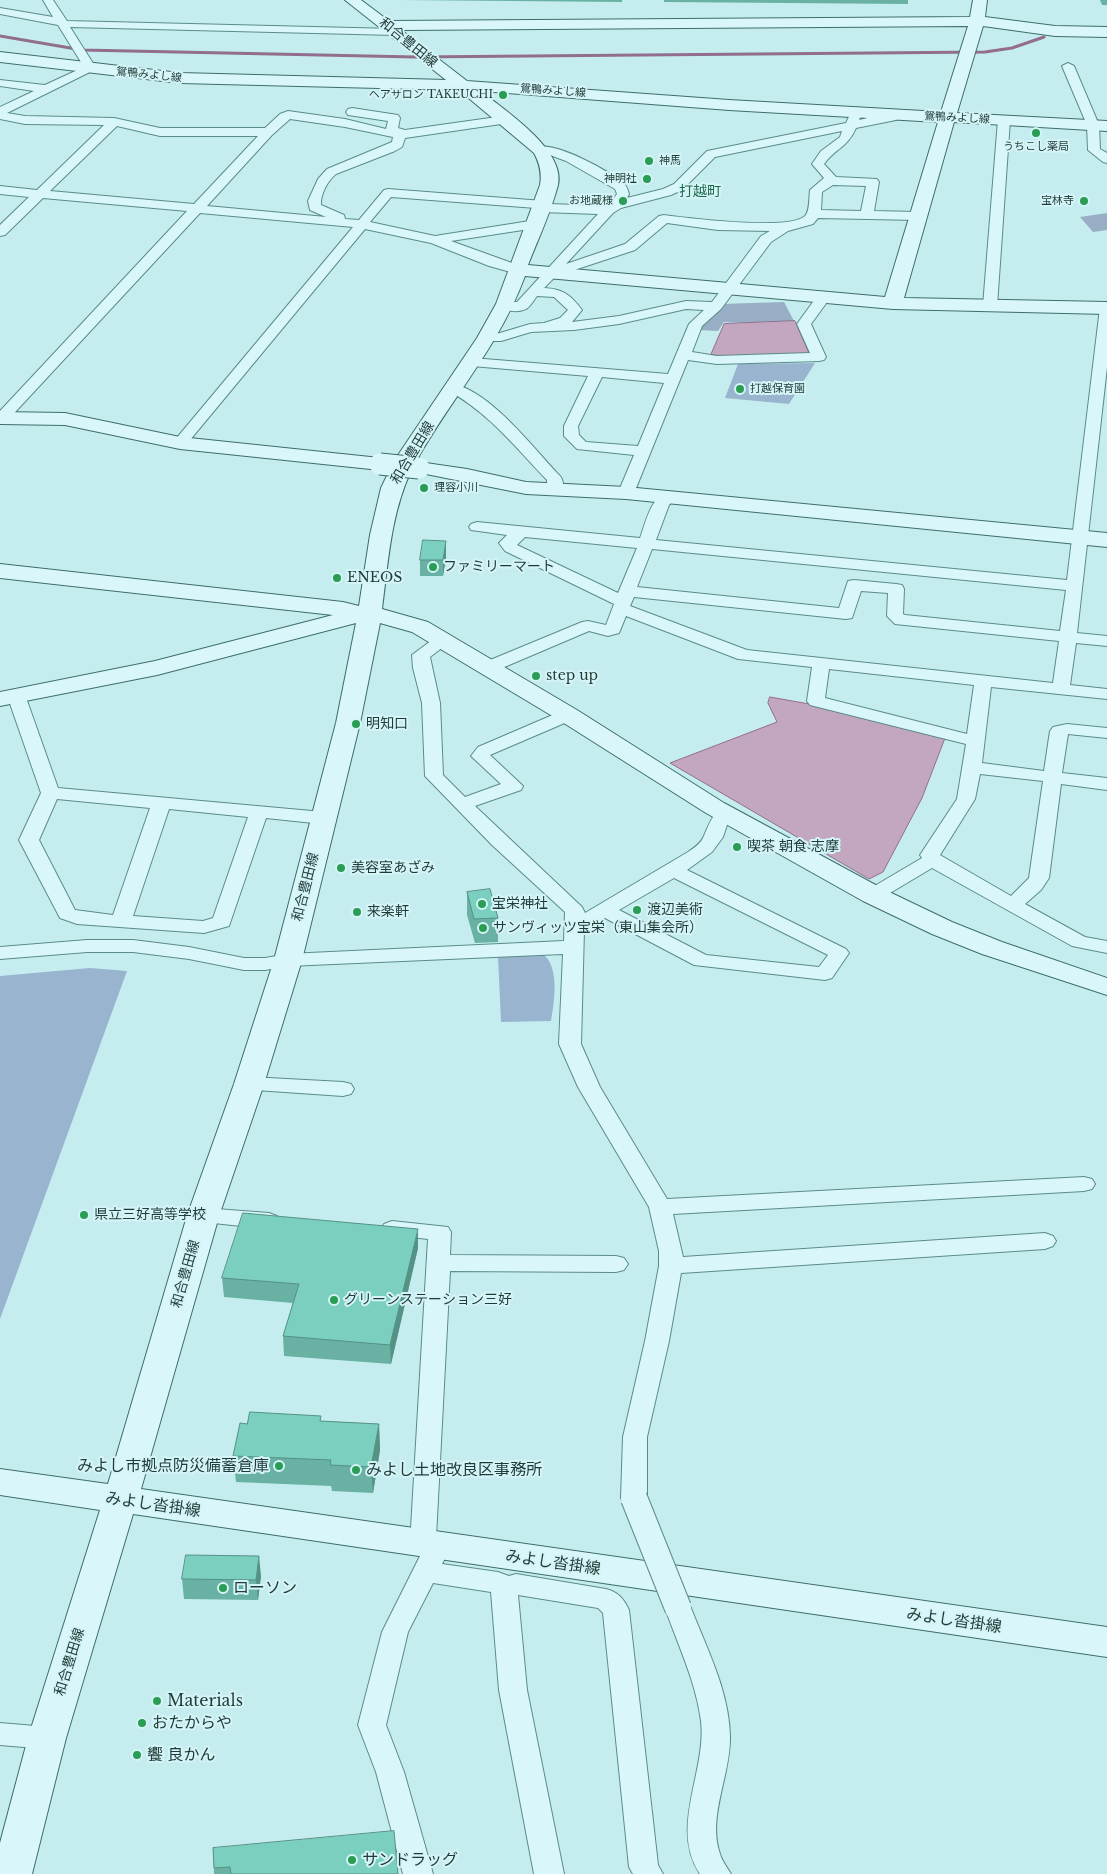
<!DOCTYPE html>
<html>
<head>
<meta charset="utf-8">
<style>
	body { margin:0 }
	canvas { display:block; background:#c5edf0 }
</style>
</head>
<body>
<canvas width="1107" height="1874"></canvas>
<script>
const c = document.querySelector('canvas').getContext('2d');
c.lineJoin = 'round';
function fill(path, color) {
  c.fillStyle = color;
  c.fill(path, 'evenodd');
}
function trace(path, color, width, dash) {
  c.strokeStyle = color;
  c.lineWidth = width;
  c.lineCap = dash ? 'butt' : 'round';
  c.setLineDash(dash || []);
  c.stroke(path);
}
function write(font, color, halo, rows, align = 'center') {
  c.font = font + ' "Libre Baskerville","Noto Sans JP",serif';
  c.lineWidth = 4;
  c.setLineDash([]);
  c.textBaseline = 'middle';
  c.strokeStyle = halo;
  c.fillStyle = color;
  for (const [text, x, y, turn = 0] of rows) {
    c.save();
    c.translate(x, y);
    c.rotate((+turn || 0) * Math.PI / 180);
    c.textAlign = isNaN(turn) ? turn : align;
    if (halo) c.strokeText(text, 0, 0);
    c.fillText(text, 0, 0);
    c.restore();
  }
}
const green = new Path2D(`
	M 815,363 L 789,404 L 725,398 L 738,364 Z
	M 544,955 C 560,969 554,1003 551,1021 L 501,1022 L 498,956 Z
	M 90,968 L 127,971 L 0,1319 L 0,976 Z`);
const cemetery = new Path2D(`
	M 1107,213 L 1107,230 L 1093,232 L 1080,217 Z
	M 784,302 L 794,321 C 771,321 747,324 724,322 L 718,331 L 698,330 L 720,304 Z`);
const water = new Path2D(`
	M 795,321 L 809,353 L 803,355 L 718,356 L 711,354 L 724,324 Z
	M 770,697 L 826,707 L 945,738 L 922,798 L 883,872 L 869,879 L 670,763 L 777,722 L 768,703 Z`);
const stream = new Path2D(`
	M 0,36 L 82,50 L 415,57 L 985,52 L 1012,48 L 1044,37`);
const street = new Path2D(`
	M 43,0 L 53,0 L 67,21 L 395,29 L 401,32 L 395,35 L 70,27 L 96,68 L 94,70 L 7,113 L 25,116 L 114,118 L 160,128 L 265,128 L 280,114 L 288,111 L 345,119 L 386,129 L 388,121 L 348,115 L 346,112 L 348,109 L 352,108 L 398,115 L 400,118 L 398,128 L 405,130 L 504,116 L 510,120 L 508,123 L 405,138 L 402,147 L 395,151 L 336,174 C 328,180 320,195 321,205 L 344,215 L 345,219 L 359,220 L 384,190 L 388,189 L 543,201 L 549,204 L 605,206 L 611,202 L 617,194 L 615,189 L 566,161 L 550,155 L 536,153 L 534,150 L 536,147 C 557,142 608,170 624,184 C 627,186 628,191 629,194 L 627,198 L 663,189 L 674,184 L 707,151 L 846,123 L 852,110 L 856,109 L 862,113 L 859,120 L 897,111 L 903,115 L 896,120 L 856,128 C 847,148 836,148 824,164 L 836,177 L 877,179 L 879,182 L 874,211 L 917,212 L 923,216 L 917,220 L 818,218 L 813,224 L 788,231 L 771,242 L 721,309 L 702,326 L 692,352 L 717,356 L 810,353 L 797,324 L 818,295 L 823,294 L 830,298 L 811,324 L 826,357 L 824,360 L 819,361 L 717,364 L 688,360 L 634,493 L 632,496 L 620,496 L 618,493 L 634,455 L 577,449 L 564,436 L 564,426 L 588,376 L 472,366 L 467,365 L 465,362 L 467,359 L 472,358 L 668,374 L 689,324 L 704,310 L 686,309 L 619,324 L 574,330 L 531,332 L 501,341 L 482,341 L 480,338 L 482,335 L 500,333 L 530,324 L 544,323 L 560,318 L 568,310 L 554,297 L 537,296 C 534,300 530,307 526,309 C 519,313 502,311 497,306 L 504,302 L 517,302 L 598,214 L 542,212 L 536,208 L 391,197 L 370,222 L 435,236 L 536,220 L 542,224 L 536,228 L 451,241 L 523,267 L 525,270 L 523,273 L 518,274 L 489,266 L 431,243 L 365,229 L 185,446 L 175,446 L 172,443 L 175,440 L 353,227 L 200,213 L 5,423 L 0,424 L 0,411 L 187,211 L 43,198 L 5,235 L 0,236 L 0,225 L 29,197 L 0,194 L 0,186 L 37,190 L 104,125 L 25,124 L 0,119 L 0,107 L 34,91 L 0,86 L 0,80 L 45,85 L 84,67 L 58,25 L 0,14 L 0,8 L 53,17 ZM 290,119 L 345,127 L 393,137 L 392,142 L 327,169 L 318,179 L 308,201 L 310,210 L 326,217 L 207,206 L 272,135 ZM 117,126 L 160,136 L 258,136 L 194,204 L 50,191 ZM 842,131 L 840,137 L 821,151 L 812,164 L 824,178 L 810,190 C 809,197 810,211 805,216 C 790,231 688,218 664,215 L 659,216 L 625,244 L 566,264 L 613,213 L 621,208 L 671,195 L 682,190 L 715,157 ZM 833,185 L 866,186 L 861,211 L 821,210 L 822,192 ZM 667,223 L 718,230 L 770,231 L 761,236 L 712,302 L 686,301 L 619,316 L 572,322 L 582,310 C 571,295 563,289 544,288 L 556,276 L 635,250 ZM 602,377 L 664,383 L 638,446 L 586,442 L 579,435 L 578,426 Z
	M 1068,63 L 1074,66 L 1099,125 L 1100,149 L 1107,153 L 1107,163 L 1103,162 L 1088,150 L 1087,125 L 1062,66 Z
	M 1004,116 L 1010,120 L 997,306 L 990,310 L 983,306 L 998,120 Z
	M 1107,304 L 1107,367 L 1077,633 L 1107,636 L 1107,646 L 1076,643 L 1070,685 L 1107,689 L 1107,699 L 991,687 L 982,763 L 1044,771 L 1050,731 L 1053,727 L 1067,724 L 1107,728 L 1107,738 L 1068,734 L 1062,773 L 1107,778 L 1107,790 L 1061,784 L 1049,878 L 1041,890 L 1025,904 L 1085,937 L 1107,941 L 1107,953 L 1072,946 L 932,868 L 880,899 L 873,901 L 866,899 L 863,895 L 866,891 L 922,858 L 920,855 L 957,799 L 966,744 L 810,705 L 807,701 L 812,667 L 738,659 L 626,616 L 619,633 L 608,636 L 589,631 L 495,671 L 489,672 L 483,671 L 480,667 L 483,663 L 582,622 L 588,621 L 606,625 L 614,604 L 505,551 L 499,543 L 507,535 L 471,530 L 469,527 L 471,524 L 477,522 L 640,538 C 646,523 652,488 674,494 L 676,497 L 669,505 L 656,540 L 1067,580 L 1100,308 ZM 525,537 L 637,548 L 618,593 L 517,545 ZM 652,549 L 1066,590 L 1060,631 L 905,615 L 903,614 L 904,589 L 902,585 L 896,584 L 854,580 L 848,581 L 839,608 L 637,587 ZM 861,591 L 888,593 L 887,616 L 895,624 L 1059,641 L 1053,683 L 747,650 L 630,606 L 634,597 L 846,619 L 852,618 ZM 829,669 L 974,685 L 967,734 L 825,698 ZM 980,774 L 1043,781 L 1029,878 L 1011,896 L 940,855 L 975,799 Z
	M 454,384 C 492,393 533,448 560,476 C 564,481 564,489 561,494 L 549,494 L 547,491 L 547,480 C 516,448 489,413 449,391 L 447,388 L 449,385 Z
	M 442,636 L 448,637 L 451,641 L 430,657 L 440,703 L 443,775 L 465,797 L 501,784 L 471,756 L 478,747 L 562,711 L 568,710 L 574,711 L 577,715 L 574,719 L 490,755 L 523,786 L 521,790 L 475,806 L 582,907 L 585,913 L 688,852 C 694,848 700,844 703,838 C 710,824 713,805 733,810 L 735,814 L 728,822 L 723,837 L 712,852 L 687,870 L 846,949 L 849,953 L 832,978 L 825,980 L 694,965 L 605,918 L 584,930 L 581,1044 L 600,1087 L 667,1199 L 1084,1177 L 1092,1179 L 1095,1184 L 1092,1189 L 1084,1191 L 673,1214 L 683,1257 L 1045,1233 L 1053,1236 L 1056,1241 L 1053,1246 L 1045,1249 L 681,1273 L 669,1341 L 647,1437 L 647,1498 L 643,1505 L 634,1508 L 625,1505 L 621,1498 L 623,1437 L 645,1341 L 659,1266 L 659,1251 L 649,1207 L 578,1087 L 559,1044 L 563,954 L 288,966 L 265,970 L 244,970 L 189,959 L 133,952 L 87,952 L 0,959 L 0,947 L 87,940 L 133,940 L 189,947 L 244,958 L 265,958 L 288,954 L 564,941 L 565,912 L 492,845 L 425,776 L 422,703 L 413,668 L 412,655 L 436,637 ZM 674,878 L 828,955 L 819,967 L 706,955 L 619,910 Z
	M 16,690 L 22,691 L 25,695 L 58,788 L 323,812 L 330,814 L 332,818 L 330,822 L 323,824 L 266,818 L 229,926 L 204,933 L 77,924 L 60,918 L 19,840 L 41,793 L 7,695 L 10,691 ZM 57,799 L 150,808 L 113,915 L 75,910 L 39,840 ZM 169,809 L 248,817 L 213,918 L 203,921 L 133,916 Z
	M 249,1077 L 343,1082 L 351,1084 L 354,1089 L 351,1094 L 343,1096 L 241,1089 L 238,1084 L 241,1079 Z
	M 203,1208 L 269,1213 L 277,1216 L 280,1221 L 277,1226 L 269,1229 L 195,1221 L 192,1216 L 195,1211 Z
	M 392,1221 L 448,1227 L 451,1232 L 450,1255 L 616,1256 L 624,1258 L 628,1264 L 624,1270 L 616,1272 L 450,1271 L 436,1537 L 447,1539 L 451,1546 L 442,1564 L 498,1572 L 509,1576 L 516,1574 L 606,1589 C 618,1592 624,1599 629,1610 L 658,1865 L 663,1874 L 633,1874 L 629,1867 L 603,1613 L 598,1608 L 518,1595 L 527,1690 L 564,1874 L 534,1874 L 499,1690 L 491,1592 L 433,1583 L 408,1632 L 386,1725 L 404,1772 L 433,1874 L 403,1874 L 376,1772 L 358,1725 L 382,1632 L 421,1554 L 414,1552 L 410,1545 L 428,1239 L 384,1234 L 381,1229 L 384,1224 Z
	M 678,1598 L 687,1601 L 691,1608 C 707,1649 729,1691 730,1736 C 731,1775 707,1816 720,1854 C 722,1861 727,1867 731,1874 L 700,1874 C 669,1827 707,1771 701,1721 C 696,1682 678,1645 665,1608 L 669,1601 Z
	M 0,1723 L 47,1727 L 57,1730 L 61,1738 L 57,1746 L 47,1749 L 0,1745 Z`);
const secondary = new Path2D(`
	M 345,0 L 361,0 L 389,21 L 970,17 L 973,0 L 987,0 L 985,17 L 1055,26 L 1107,27 L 1107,37 L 1055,36 L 983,26 L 957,113 L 1107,121 L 1107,131 L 954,122 L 904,298 L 1107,302 L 1107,314 L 893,309 L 525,276 C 499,347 451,398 415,463 L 419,462 L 467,469 L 526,482 L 626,487 L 1107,533 L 1107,547 L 626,499 L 526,494 L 411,471 C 391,513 388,563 382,609 L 428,622 L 577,710 L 724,803 L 883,889 L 952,922 L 1002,942 L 1107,978 L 1107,995 L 982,954 L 932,934 L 863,901 L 706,813 L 559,720 L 412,632 L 380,623 L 360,723 L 302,960 L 264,1084 L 219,1216 L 141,1489 L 1107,1627 L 1107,1657 L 133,1514 L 66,1738 L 32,1874 L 0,1874 L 0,1843 L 28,1738 L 100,1510 L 0,1495 L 0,1469 L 108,1484 L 187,1216 L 234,1084 L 274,960 L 336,723 L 356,623 L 157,675 L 0,706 L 0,692 L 155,661 L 333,615 L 0,578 L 0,564 L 343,602 L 359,606 L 370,535 L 381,488 L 394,461 L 477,338 L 496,304 L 540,185 C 542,173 540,164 534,153 L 459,90 L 180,83 L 0,62 L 0,52 L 180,73 L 446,80 ZM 968,26 L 941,112 L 729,100 L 467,81 L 401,30 ZM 481,91 L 729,110 L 938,122 L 885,297 L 528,265 C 538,239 551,212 558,185 C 566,150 505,111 481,91 Z
	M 0,412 L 65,413 L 180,437 L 380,458 L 387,460 L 391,464 L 387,468 L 380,470 L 180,449 L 65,425 L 0,424 Z`);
const streetBridge = new Path2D(`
	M 634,1498 L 678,1608`);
const secondaryBridge = new Path2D(`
	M 380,464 L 419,468`);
const wall = new Path2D(`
	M 399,0 L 622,0 L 622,2 Z
	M 664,0 L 908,0 L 908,4 L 664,2 Z
	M 1100,0 L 1107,0 L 1107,5 L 1102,5 Z
	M 446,557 L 443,576 L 420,576 L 420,560 Z
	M 467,892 L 498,918 L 498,942 L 475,943 L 467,915 Z
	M 418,1248 L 391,1364 L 284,1356 L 283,1336 L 293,1303 L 224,1297 L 222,1278 Z
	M 321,1421 L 379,1424 L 380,1450 L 373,1493 L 332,1491 L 331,1486 L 236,1482 L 233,1456 Z
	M 261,1576 L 258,1600 L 184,1599 L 182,1579 Z
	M 213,1848 L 398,1874 L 214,1874 Z`);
const shadedWall = new Path2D(`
	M 446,541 L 446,557 L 443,576 L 443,560 Z
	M 418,1229 L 418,1248 L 391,1364 L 390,1345 Z
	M 379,1424 L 380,1450 L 373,1493 L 371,1467 Z
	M 259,1556 L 261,1576 L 258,1600 L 256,1580 Z`);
const building = new Path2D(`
	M 423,540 L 446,541 L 443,560 L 420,560 Z
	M 490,889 L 498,918 L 474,919 L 467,892 Z
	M 243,1213 L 418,1229 L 390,1345 L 283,1336 L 299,1284 L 222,1278 Z
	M 250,1412 L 321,1416 L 320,1421 L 379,1424 L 371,1467 L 330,1465 L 331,1460 L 233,1456 L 240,1423 L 247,1424 Z
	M 186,1555 L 259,1556 L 256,1580 L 182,1579 Z
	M 394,1831 L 398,1874 L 231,1874 L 230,1867 L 214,1868 L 213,1848 Z`);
const markers = [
	[503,95,5,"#289d53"],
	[1036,133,5,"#289d53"],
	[649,161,5,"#289d53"],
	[647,179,5,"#289d53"],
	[623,201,5,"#289d53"],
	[1084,201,5,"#289d53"],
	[740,389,5,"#289d53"],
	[424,488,5,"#289d53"],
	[433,567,5,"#289d53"],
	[337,578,5,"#289d53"],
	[536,676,5,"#289d53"],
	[356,724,5,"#289d53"],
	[737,847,5,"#289d53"],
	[341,868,5,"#289d53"],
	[482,904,5,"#289d53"],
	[637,910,5,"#289d53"],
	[357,912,5,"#289d53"],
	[483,928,5,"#289d53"],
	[84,1215,5,"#289d53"],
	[334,1300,5,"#289d53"],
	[279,1466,5,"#289d53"],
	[356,1470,5,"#289d53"],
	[223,1588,5,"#289d53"],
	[157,1701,5,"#289d53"],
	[142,1723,5,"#289d53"],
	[137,1755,5,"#289d53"],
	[352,1860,5,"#289d53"]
];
const farStreetnames = [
	["鴛鴨みよし線",149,75,6],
	["鴛鴨みよし線",553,91,4],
	["鴛鴨みよし線",957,118,3]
];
const farPoinames = [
	["ヘアサロン TAKEUCHI",493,95],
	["うちこし薬局",1036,147,"center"],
	["神馬",659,161,"left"],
	["神明社",637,179],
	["お地蔵様",613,201],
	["宝林寺",1074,201],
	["打越保育園",750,389,"left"],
	["理容小川",434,488,"left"]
];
const streetNames = [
	["和合豊田線",408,43,39],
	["和合豊田線",413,453,-59],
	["和合豊田線",306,887,-76],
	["和合豊田線",186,1274,-74],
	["和合豊田線",70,1662,-73]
];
const farQuarternames = [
	["打越町",700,192]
];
const poiNames = [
	["ファミリーマート",443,567],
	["ENEOS",347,578],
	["step up",546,676],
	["明知口",366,724],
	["喫茶 朝食 志摩",747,847],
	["美容室あざみ",351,868],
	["宝栄神社",492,904],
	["渡辺美術",647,910],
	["来楽軒",367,912],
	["サンヴィッツ宝栄（東山集会所）",493,928],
	["県立三好高等学校",94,1215],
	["グリーンステーション三好",344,1300]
];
const nearPoinames = [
	["みよし市拠点防災備蓄倉庫",269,1466,"right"],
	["みよし土地改良区事務所",366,1470],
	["ローソン",233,1588],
	["Materials",167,1701],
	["おたからや",152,1723],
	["饗 良かん",147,1755],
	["サンドラッグ",362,1860]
];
const nearStreetnames = [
	["みよし沓掛線",153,1505,8],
	["みよし沓掛線",553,1563,8],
	["みよし沓掛線",954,1621,8]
];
fill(green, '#98b4cf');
fill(cemetery, '#97aec4');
fill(water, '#c3a7c1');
trace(water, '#926d8d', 1);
trace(stream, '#926d8d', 3);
trace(street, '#5a8c87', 2);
trace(secondary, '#3d6e68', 2);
fill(street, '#d9f7fa');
fill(secondary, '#d9f7fa');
trace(streetBridge, '#5a8c87', 28, []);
trace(secondaryBridge, '#3d6e68', 23, []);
trace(streetBridge, '#d9f7fa', 26);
trace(secondaryBridge, '#d9f7fa', 21);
fill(wall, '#69b2a3');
fill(shadedWall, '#559185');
fill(building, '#7acfbe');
trace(building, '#559185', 1);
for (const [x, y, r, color] of markers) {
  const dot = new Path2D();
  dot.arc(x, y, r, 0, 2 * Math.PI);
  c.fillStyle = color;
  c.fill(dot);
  trace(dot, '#d5f4f7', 2);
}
write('11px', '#1f3b37', '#d5f4f7', farStreetnames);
write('11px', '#1f3b37', '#d5f4f7', farPoinames, 'right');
write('14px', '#1f3b37', '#d5f4f7', streetNames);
write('14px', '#1c6a4a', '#d5f4f7', farQuarternames);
write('14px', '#1f3b37', '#d5f4f7', poiNames, 'left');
write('16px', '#1f3b37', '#d5f4f7', nearPoinames, 'left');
write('16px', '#1f3b37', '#d5f4f7', nearStreetnames);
</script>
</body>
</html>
